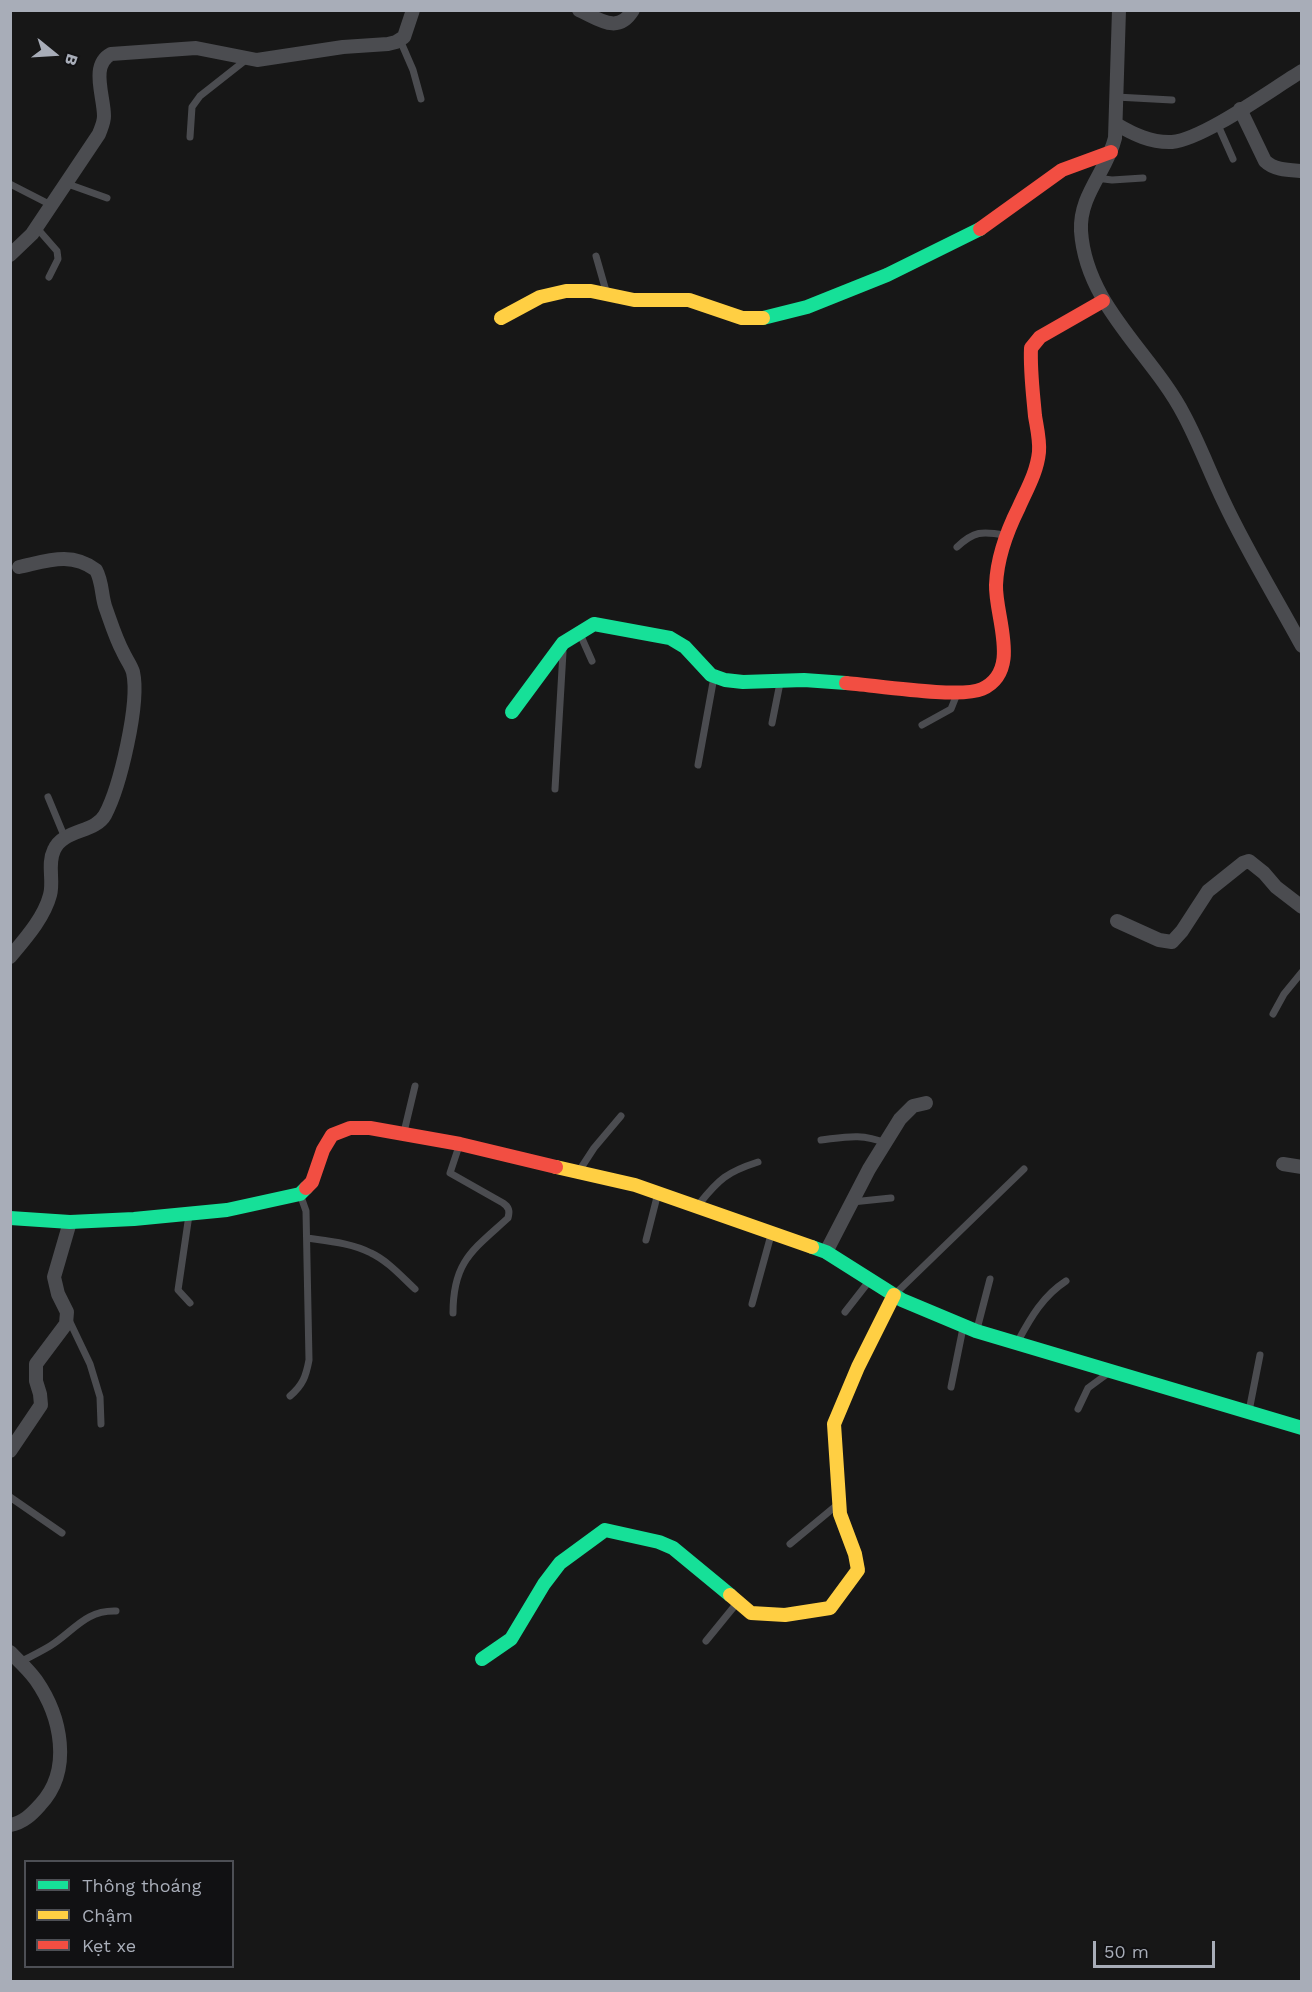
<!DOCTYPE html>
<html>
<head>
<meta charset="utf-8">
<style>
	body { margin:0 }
	#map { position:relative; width:1312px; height:1992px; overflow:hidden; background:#171717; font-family:"Work Sans",sans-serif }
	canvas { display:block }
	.frame { position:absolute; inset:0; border:12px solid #a8adb8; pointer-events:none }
	.legend { position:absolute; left:24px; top:1860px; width:210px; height:108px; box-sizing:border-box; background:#111113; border:2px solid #4d4f55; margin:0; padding:8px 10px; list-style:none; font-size:18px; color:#a8adb8 }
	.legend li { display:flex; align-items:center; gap:12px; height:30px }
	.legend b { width:30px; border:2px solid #4d4f55 }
	.north { position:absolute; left:24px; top:24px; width:60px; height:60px; -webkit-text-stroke:4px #111113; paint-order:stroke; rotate:108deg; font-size:16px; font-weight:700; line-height:24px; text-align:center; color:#a8adb8 }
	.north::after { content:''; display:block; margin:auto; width:21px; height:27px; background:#a8adb8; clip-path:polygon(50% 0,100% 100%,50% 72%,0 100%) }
	.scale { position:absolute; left:1093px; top:1941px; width:122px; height:27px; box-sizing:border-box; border:3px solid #a8adb8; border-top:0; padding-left:8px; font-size:18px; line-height:21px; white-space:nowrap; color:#a8adb8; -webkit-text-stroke:4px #111113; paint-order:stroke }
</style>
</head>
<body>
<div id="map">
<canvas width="1312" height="1992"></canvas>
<div class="frame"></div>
<ul class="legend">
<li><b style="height:8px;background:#16e098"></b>Thông thoáng</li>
<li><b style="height:8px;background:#ffcf43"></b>Chậm</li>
<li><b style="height:8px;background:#f24e42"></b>Kẹt xe</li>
</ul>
<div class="north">B</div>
<div class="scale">50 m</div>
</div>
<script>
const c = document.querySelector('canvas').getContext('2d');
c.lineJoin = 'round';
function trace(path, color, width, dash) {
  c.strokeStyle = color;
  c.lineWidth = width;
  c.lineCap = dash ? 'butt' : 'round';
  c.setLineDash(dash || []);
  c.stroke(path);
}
const lane = new Path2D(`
	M 400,40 L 413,70 L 421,99
	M 1116,97 L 1172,100
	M 1217,123 L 1233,159
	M 190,137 L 192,107 L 200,96 L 247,59
	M 1096,178 L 1112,180 L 1143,178
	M 65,183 L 107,198
	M 10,184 L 51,205
	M 36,227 L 57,251 L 58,259 L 49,277
	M 596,256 L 606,291
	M 957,547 C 974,531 982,531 1005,535
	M 580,634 L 592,661
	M 772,723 L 780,683
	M 922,725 L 951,709 L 957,694
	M 698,765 L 714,677
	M 555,789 L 563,652
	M 48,797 L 65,838
	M 1273,1014 L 1284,994 L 1302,972
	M 404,1132 L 415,1086
	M 821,1140 C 846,1137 861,1133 886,1143
	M 579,1171 L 594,1148 L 621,1116
	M 852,1202 L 891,1198
	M 699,1204 C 719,1179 727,1172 758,1162
	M 189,1215 L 178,1290 L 190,1303
	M 307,1238 C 328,1241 352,1243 371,1253 C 388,1261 402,1277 415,1289
	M 646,1240 L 658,1193
	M 896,1293 L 1024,1169
	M 752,1304 L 771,1235
	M 845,1312 L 870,1280
	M 453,1313 C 453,1261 473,1250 508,1218 C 510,1211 509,1207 503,1203 L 450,1173 L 459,1146
	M 69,1320 L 90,1364 L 100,1397 L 101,1424
	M 977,1329 L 990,1279
	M 1018,1341 C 1031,1317 1043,1296 1066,1281
	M 951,1387 L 963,1328
	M 290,1396 C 303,1385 306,1376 309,1360 L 306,1211 L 300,1194
	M 1078,1409 L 1088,1388 L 1107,1374
	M 1249,1411 L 1260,1355
	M 10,1497 L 62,1533
	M 790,1544 L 837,1505
	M 706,1641 L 737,1603
	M 20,1662 C 30,1657 40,1652 50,1646 C 74,1631 85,1610 116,1611`);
const street = new Path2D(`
	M 579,10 C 599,19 618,35 633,10
	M 1119,10 L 1115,138 C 1107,171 1079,195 1081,231 C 1086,306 1152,353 1184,415 C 1199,443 1210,473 1224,502 C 1247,551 1276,598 1302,646
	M 1240,109 L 1265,161 C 1274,170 1289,170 1302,171
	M 1116,124 C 1133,134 1151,143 1172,142 C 1204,139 1272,89 1302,71
	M 10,255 L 32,234 L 99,134 C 101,128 104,123 104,116 C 104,96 90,65 111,54 L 196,48 L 257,60 L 343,47 L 388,44 L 396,42 L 404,37 L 413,10
	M 1117,921 L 1159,940 L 1172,942 L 1182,931 L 1208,891 L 1243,863 L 1249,861 L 1264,873 L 1276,887 L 1302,907
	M 10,957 C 25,939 44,918 50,895 C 54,881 47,864 54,850 C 63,829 95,833 105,815 C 120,787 140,703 133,672 C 131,665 126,659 123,652 C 116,639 111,623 106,609 C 101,596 103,583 96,570 C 71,551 47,561 19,567
	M 1283,1164 L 1302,1167
	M 826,1252 L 869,1169 L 900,1119 L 913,1106 L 926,1103
	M 10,1451 L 41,1405 L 40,1394 L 36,1381 L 36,1364 L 66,1324 L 67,1312 L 58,1294 L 54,1277 L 70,1222
	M 10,1652 C 19,1661 29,1670 36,1680 C 61,1716 73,1770 40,1805 C 32,1814 23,1823 10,1825`);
const fast = new Path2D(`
	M 763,318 L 807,307 L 887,275 L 980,229
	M 512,712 L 563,643 L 594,624 L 670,638 L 685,647 L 711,675 L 725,680 L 743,682 L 804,680 L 846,683
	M 10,1218 L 70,1222 L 134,1219 L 227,1210 L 300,1194 L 306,1188
	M 812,1247 L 826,1252 L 902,1300 L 976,1331 L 1302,1428
	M 482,1659 L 511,1639 L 544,1584 L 560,1563 L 605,1530 L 659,1542 L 673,1548 L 730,1595`);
const slow = new Path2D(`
	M 501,318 L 540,297 L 566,291 L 591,291 L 634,300 L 689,300 L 742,318 L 763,318
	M 556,1167 L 635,1185 L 812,1247
	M 730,1595 L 751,1613 L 785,1615 L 830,1608 L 858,1570 L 855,1554 L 840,1514 L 834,1424 L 858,1367 L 894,1295`);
const jam = new Path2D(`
	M 980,229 L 1062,170 L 1111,152
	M 846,683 C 874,685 960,699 982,689 C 1022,671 995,617 996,585 C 997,558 1007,531 1019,507 C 1027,489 1037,472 1039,452 C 1040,440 1037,428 1035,416 C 1033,393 1030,371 1031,348 L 1040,337 L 1103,301
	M 306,1188 L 312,1182 L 323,1150 L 332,1135 L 350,1128 L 370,1128 L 460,1144 L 556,1167`);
trace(lane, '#4b4c50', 7);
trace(street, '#4b4c50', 14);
trace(fast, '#16e098', 14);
trace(slow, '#ffcf43', 14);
trace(jam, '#f24e42', 14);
</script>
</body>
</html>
